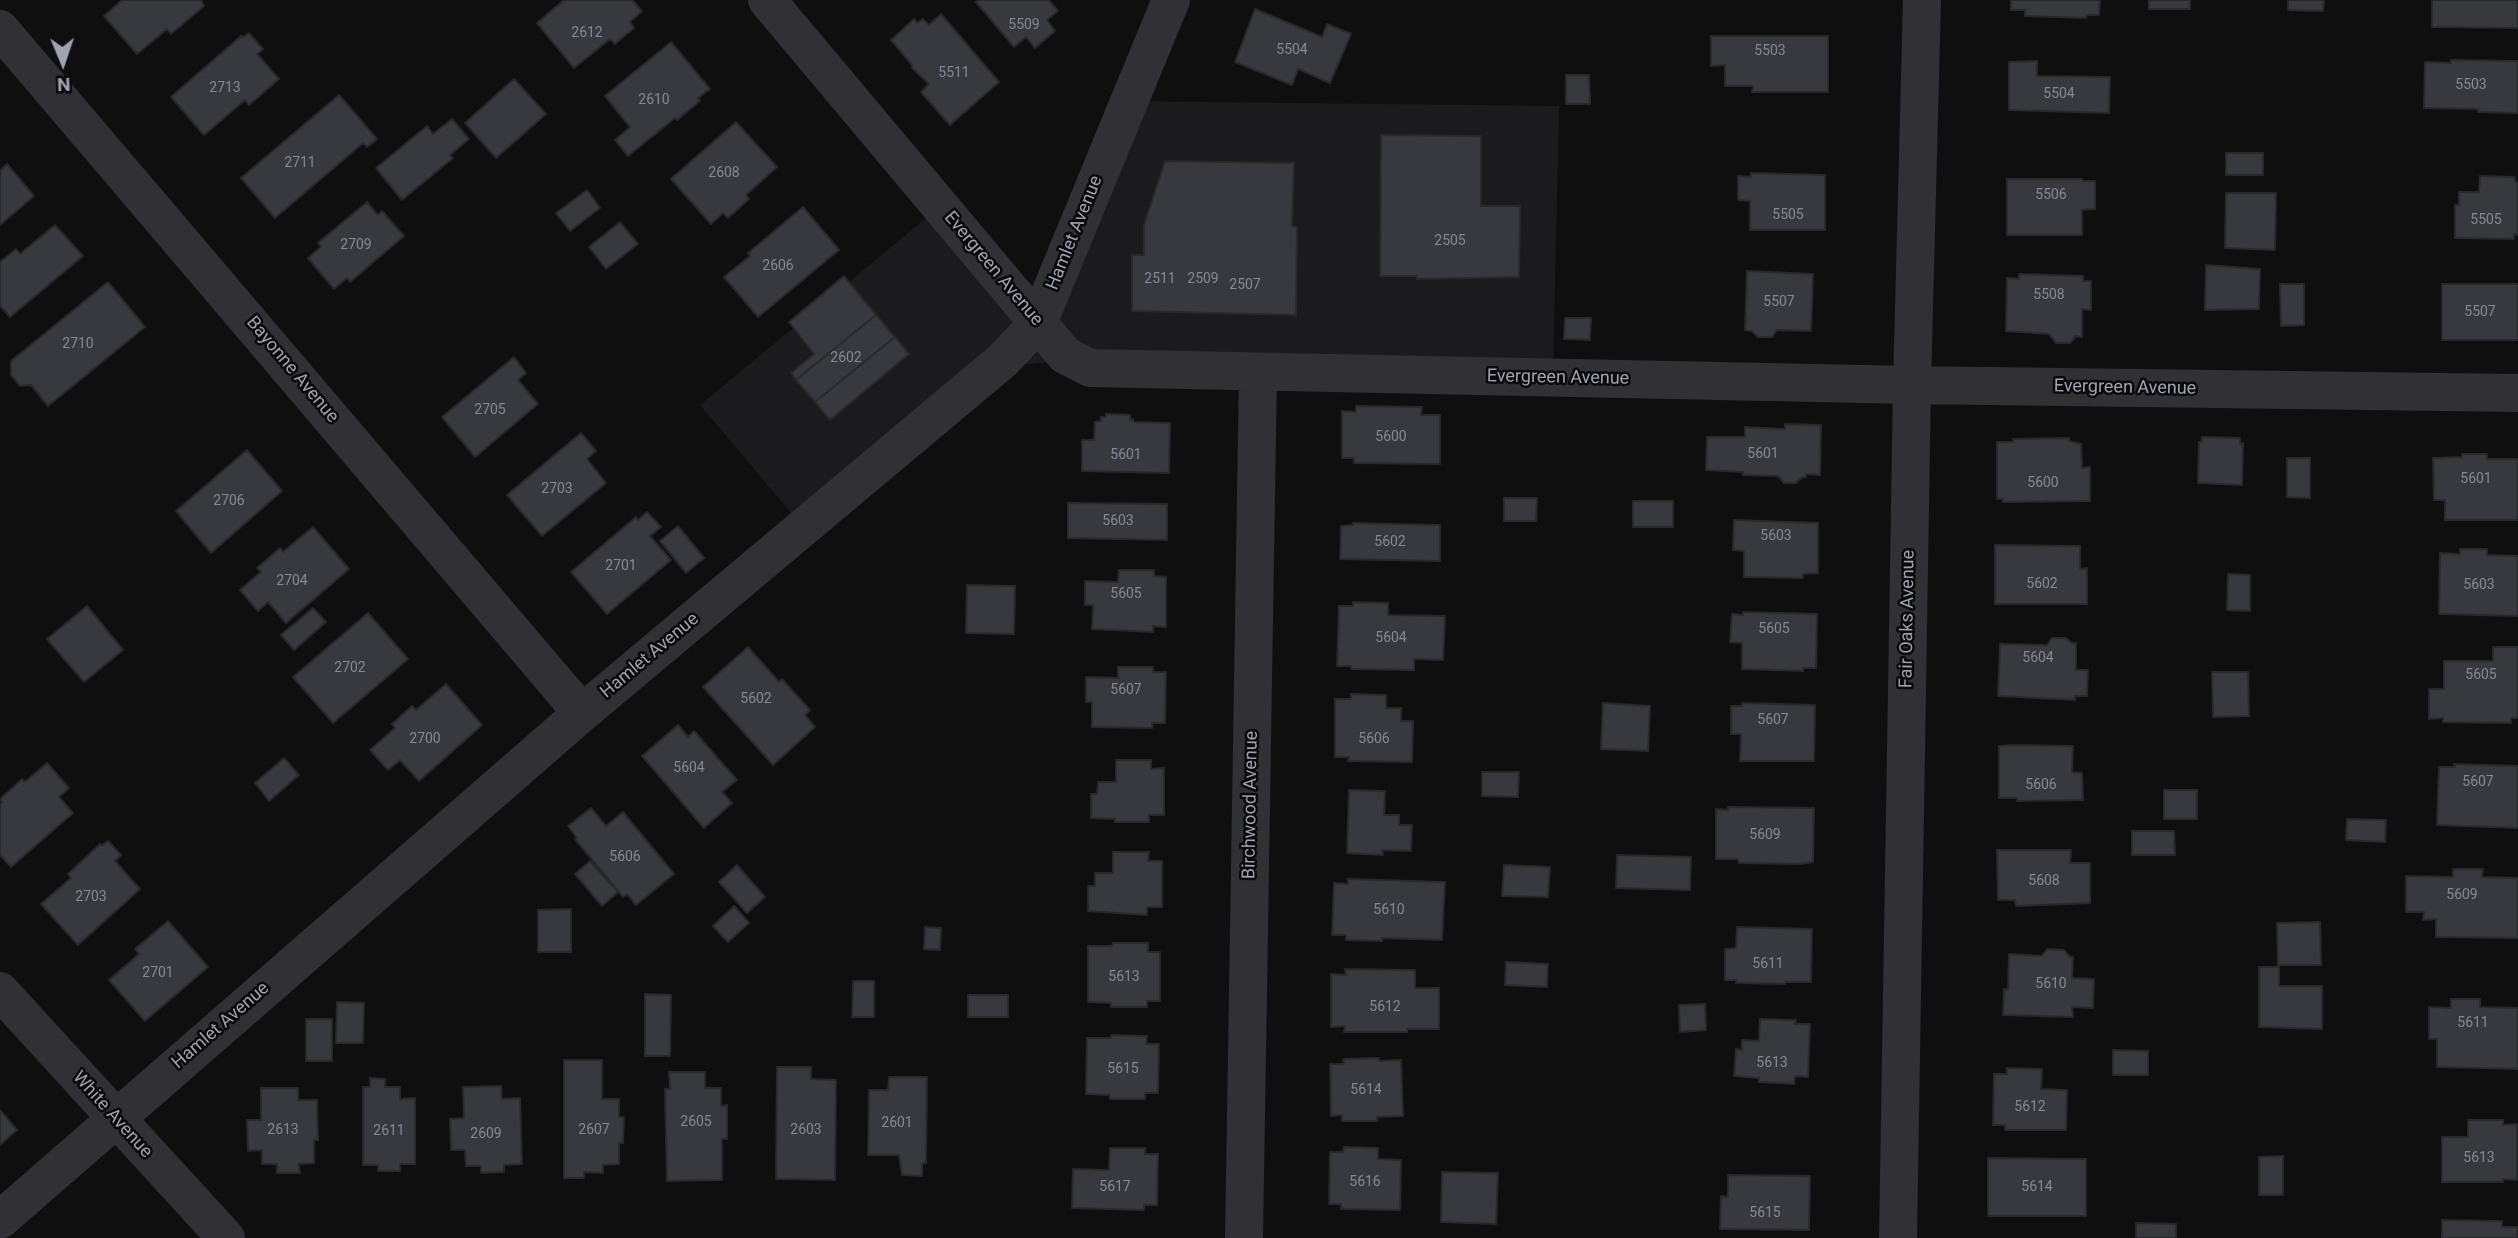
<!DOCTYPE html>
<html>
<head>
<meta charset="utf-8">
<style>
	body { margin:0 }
	#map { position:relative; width:2518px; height:1238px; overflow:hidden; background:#0f0f10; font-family:Roboto,sans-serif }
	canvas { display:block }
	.north { position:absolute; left:28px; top:28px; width:70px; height:70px; -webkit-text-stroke:5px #0a0a0b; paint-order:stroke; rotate:178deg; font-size:19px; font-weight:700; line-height:28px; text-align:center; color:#9fa3b2 }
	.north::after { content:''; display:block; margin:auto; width:24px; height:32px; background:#9fa3b2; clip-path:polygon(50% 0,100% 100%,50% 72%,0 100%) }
</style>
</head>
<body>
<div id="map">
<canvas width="2518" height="1238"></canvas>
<div class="north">N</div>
</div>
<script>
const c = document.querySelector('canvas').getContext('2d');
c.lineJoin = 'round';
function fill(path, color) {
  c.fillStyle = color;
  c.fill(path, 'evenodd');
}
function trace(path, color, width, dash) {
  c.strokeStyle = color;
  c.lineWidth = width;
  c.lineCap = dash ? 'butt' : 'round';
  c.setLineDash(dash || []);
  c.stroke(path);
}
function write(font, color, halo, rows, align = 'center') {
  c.font = font + ' Roboto,sans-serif';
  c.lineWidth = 5;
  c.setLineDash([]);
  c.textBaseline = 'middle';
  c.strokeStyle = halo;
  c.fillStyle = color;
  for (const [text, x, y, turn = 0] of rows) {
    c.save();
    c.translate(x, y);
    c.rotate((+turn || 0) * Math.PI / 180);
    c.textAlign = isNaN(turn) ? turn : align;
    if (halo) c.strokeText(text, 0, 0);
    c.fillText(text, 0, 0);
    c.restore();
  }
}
const built = new Path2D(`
	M 1122,101 L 1559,106 L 1553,376 L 1073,360 L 986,368 L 803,527 L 700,405 L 943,204 L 1028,310 Z`);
const building = new Path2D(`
	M 122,0 L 201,0 L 204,6 L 171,34 L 167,29 L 137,54 L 104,16 Z
	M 564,0 L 632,0 L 642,11 L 630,22 L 634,28 L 615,44 L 610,39 L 574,68 L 537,23 Z
	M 979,0 L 1049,0 L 1058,11 L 1047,20 L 1055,31 L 1035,48 L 1026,37 L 1014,47 L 976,2 Z
	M 2011,0 L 2100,0 L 2099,15 L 2087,15 L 2086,18 L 2025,16 L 2025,10 L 2011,10 Z
	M 2149,0 L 2190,0 L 2190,9 L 2149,9 Z
	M 2288,0 L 2324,0 L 2323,11 L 2288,10 Z
	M 2432,0 L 2518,0 L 2518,28 L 2432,27 Z
	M 1255,9 L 1322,37 L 1327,24 L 1351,34 L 1330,83 L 1298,69 L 1292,85 L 1235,62 Z
	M 941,14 L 999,82 L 950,125 L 921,92 L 929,84 L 912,68 L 912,65 L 891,40 L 914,19 L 917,23 L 923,19 L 929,25 Z
	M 249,33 L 263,49 L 257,54 L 279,79 L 249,105 L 245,100 L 204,135 L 171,97 L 241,36 L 243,37 Z
	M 1711,36 L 1828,36 L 1828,92 L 1752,92 L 1753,86 L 1725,86 L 1725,65 L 1711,66 Z
	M 671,42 L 710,89 L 698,98 L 700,101 L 677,120 L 675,118 L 628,156 L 615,140 L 630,127 L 605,96 Z
	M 2451,60 L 2518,61 L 2518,113 L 2478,112 L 2478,109 L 2424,108 L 2425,62 L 2451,63 Z
	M 2037,61 L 2037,76 L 2110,77 L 2109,113 L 2009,110 L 2009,62 Z
	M 1566,75 L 1589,75 L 1590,104 L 1566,104 Z
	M 514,79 L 546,114 L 496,158 L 465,123 Z
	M 339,95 L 377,139 L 367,147 L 363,143 L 275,218 L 241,178 Z
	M 452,119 L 469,139 L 450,155 L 453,158 L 402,200 L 376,168 L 427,126 L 433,134 Z
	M 736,122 L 777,167 L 746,195 L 749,199 L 728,218 L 723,213 L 711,224 L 671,179 Z
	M 1381,135 L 1481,136 L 1481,206 L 1520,206 L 1519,277 L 1417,279 L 1417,276 L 1380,276 Z
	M 2226,153 L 2263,153 L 2263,175 L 2226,175 Z
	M 1165,161 L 1294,163 L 1292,226 L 1297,227 L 1296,315 L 1132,311 L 1132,255 L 1144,255 L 1144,225 Z
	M 7,164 L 34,196 L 0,225 L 0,171 Z
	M 1751,173 L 1825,175 L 1825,230 L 1750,230 L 1750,201 L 1738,200 L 1738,176 L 1751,177 Z
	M 2480,176 L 2515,177 L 2515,182 L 2518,182 L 2518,235 L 2514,234 L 2514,239 L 2455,238 L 2455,205 L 2459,205 L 2459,192 L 2479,192 Z
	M 2007,179 L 2082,179 L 2083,181 L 2095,181 L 2095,209 L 2082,210 L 2082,235 L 2007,235 Z
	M 587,190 L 600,208 L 570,231 L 556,213 Z
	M 2226,193 L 2276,193 L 2275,250 L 2225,248 Z
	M 367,202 L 378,215 L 382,211 L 404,236 L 350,282 L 347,278 L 334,289 L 308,258 L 321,247 L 318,243 Z
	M 803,207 L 839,250 L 758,317 L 724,277 L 750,256 L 748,253 Z
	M 620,222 L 638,244 L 606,269 L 589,247 Z
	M 55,225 L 83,256 L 10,317 L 0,306 L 0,262 L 16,249 L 20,254 Z
	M 2206,265 L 2260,269 L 2259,309 L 2205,310 Z
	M 1747,271 L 1813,274 L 1811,331 L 1777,330 L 1772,337 L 1758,337 L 1752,331 L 1745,330 Z
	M 2019,274 L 2083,276 L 2083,281 L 2091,281 L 2091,310 L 2082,309 L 2082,337 L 2076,336 L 2070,343 L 2056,343 L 2049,334 L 2006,331 L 2007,278 L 2019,279 Z
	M 844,276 L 876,315 L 796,380 L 791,373 L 814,354 L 789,322 Z
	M 108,282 L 145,327 L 48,406 L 31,385 L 20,386 L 11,375 L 11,361 Z
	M 2280,284 L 2304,284 L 2304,325 L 2281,326 Z
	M 2442,284 L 2518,284 L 2518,340 L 2442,340 Z
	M 876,315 L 895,337 L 815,402 L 796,380 Z
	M 1565,318 L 1591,318 L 1590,340 L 1564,339 Z
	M 895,337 L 909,354 L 830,420 L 815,402 Z
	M 514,357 L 526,373 L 518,380 L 538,404 L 475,457 L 442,417 Z
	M 1356,406 L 1422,407 L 1421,415 L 1440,415 L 1440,464 L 1354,463 L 1354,458 L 1342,458 L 1342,411 L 1356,412 Z
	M 1106,414 L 1130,415 L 1130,420 L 1133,419 L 1133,422 L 1170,423 L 1169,473 L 1082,471 L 1082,440 L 1094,440 L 1095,422 L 1101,421 L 1101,417 L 1106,417 Z
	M 1785,424 L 1821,425 L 1820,475 L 1806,474 L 1806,477 L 1802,477 L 1796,483 L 1784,483 L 1778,476 L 1743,475 L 1743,472 L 1706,470 L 1707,437 L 1745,437 L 1745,427 L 1785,429 Z
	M 581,433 L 596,451 L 587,459 L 606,483 L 542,536 L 507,495 Z
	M 2202,437 L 2240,438 L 2240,444 L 2243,443 L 2242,485 L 2198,483 L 2199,442 L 2202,442 Z
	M 2069,438 L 2069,441 L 2081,444 L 2082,468 L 2090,467 L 2090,501 L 2003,502 L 2003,499 L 1997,499 L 1997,442 L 2013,442 L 2013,439 Z
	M 247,450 L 282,491 L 211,553 L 176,511 Z
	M 2462,454 L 2487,454 L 2487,459 L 2518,459 L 2518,520 L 2445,520 L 2445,500 L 2434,500 L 2433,458 L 2462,457 Z
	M 2287,458 L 2310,458 L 2310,498 L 2287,497 Z
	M 1504,498 L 1537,498 L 1536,521 L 1504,521 Z
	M 1633,501 L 1673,501 L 1673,527 L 1633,527 Z
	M 1068,503 L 1167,504 L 1167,540 L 1068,538 Z
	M 647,512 L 661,527 L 650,536 L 671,560 L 607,614 L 571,572 L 636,517 L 638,520 Z
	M 1734,520 L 1818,523 L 1818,573 L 1803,574 L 1803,578 L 1744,577 L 1744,551 L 1733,550 Z
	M 1353,523 L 1440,525 L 1440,561 L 1340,559 L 1341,526 L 1353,525 Z
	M 678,526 L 704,558 L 686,573 L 660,541 Z
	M 313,527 L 349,569 L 286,623 L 268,602 L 258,611 L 240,590 L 261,572 L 257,568 L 280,548 L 283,552 Z
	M 1995,545 L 2080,546 L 2080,569 L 2087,568 L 2087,604 L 1995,604 Z
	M 2460,549 L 2487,549 L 2487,555 L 2518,556 L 2518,616 L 2439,614 L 2440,553 L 2460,554 Z
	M 1119,570 L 1154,570 L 1154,576 L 1166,577 L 1166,627 L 1153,626 L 1153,632 L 1092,629 L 1093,605 L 1085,605 L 1085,581 L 1118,582 Z
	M 2228,574 L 2250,575 L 2250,611 L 2227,610 Z
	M 967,585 L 1015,586 L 1014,634 L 966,633 Z
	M 1353,602 L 1388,603 L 1388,615 L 1445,616 L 1443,660 L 1414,659 L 1414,670 L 1351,669 L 1351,666 L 1337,666 L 1339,606 L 1353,606 Z
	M 87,606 L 123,650 L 84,682 L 47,639 Z
	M 313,608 L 326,622 L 294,650 L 281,635 Z
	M 1743,612 L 1817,614 L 1816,668 L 1803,668 L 1803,671 L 1742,669 L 1742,643 L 1730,642 L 1732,614 L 1743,615 Z
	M 368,613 L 408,659 L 333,723 L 293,677 Z
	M 2052,638 L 2066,638 L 2072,643 L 2076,643 L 2076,670 L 2088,670 L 2087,696 L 2075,696 L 2075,700 L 1998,696 L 2000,644 L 2047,645 Z
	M 748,647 L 779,682 L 782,679 L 810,710 L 805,715 L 815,727 L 773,765 L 703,687 Z
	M 2493,647 L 2518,647 L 2518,718 L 2511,718 L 2511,723 L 2443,722 L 2443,718 L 2429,719 L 2429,689 L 2444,689 L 2444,661 L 2493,661 Z
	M 1118,667 L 1153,667 L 1153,672 L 1166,672 L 1165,723 L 1152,723 L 1152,728 L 1092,727 L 1092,702 L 1086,702 L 1086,677 L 1118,678 Z
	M 2212,672 L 2248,672 L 2249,716 L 2213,717 Z
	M 446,684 L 482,725 L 419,781 L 400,760 L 388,770 L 370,750 L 395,728 L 392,724 L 412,706 L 416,710 Z
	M 1351,694 L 1386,695 L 1386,708 L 1401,708 L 1401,721 L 1413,721 L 1412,762 L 1348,761 L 1349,757 L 1335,757 L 1335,699 L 1351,699 Z
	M 1603,703 L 1650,706 L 1648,751 L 1601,749 Z
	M 1742,703 L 1815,705 L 1814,761 L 1740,761 L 1741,734 L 1731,734 L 1731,706 L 1742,706 Z
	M 678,725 L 688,737 L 694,731 L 737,780 L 722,792 L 732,803 L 704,828 L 642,756 Z
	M 2012,745 L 2073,746 L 2072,772 L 2082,773 L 2083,800 L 2017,801 L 2017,798 L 1999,798 L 1999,746 Z
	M 284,758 L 299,775 L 269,801 L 255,783 Z
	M 1116,760 L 1151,760 L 1151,769 L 1164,768 L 1164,815 L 1149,815 L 1149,822 L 1115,822 L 1115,819 L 1091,818 L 1091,794 L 1097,794 L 1098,782 L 1116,782 Z
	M 47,763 L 69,788 L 59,797 L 73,813 L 11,867 L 0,855 L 0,804 L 2,802 L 0,799 L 22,779 L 25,782 Z
	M 2454,764 L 2518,766 L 2518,828 L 2437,825 L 2439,767 L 2455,767 Z
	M 1482,772 L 1519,772 L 1518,797 L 1482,796 Z
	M 1349,790 L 1385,791 L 1384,815 L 1399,815 L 1399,825 L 1412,825 L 1411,851 L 1382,850 L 1383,855 L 1347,853 Z
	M 2164,790 L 2197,790 L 2197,819 L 2164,819 Z
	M 1728,807 L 1814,808 L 1813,862 L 1799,864 L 1739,863 L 1738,859 L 1716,859 L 1716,809 L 1728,810 Z
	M 591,808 L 606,826 L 623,812 L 674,874 L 636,905 L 627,894 L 623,897 L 575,839 L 577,838 L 568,826 Z
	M 2347,819 L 2386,820 L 2385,842 L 2346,840 Z
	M 2132,831 L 2174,831 L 2175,855 L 2132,855 Z
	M 108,841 L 121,855 L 115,861 L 140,889 L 78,945 L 41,904 L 71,878 L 68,874 L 100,844 L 101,846 Z
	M 1997,850 L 2071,850 L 2070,863 L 2090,863 L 2090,903 L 2016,906 L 2015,900 L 1998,900 Z
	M 1113,852 L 1149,852 L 1148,861 L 1162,861 L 1162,907 L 1147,907 L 1147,915 L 1088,911 L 1088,886 L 1095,886 L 1095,873 L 1113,873 Z
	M 1617,855 L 1691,857 L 1690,890 L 1616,888 Z
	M 590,861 L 618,892 L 602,906 L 575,874 Z
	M 737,865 L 765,897 L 747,913 L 719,882 Z
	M 1504,865 L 1550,867 L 1548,897 L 1502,896 Z
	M 2453,869 L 2483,869 L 2482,877 L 2518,878 L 2518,938 L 2436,937 L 2436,919 L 2423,920 L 2424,912 L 2406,912 L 2406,876 L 2453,877 Z
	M 1348,879 L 1445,882 L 1442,940 L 1382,938 L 1382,941 L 1346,940 L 1346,935 L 1332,935 L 1334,883 L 1348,884 Z
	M 734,906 L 749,923 L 728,942 L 713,926 Z
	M 571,909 L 571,952 L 538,952 L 538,910 Z
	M 168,921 L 208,967 L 145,1021 L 109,980 L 139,954 L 135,949 Z
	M 2320,922 L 2321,965 L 2278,965 L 2277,923 Z
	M 925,927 L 941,928 L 940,950 L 924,949 Z
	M 1737,927 L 1812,929 L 1811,982 L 1786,982 L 1785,984 L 1736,983 L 1737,980 L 1725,980 L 1725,949 L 1736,948 Z
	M 1113,943 L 1148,943 L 1148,952 L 1160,952 L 1160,1001 L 1147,1001 L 1147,1007 L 1111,1007 L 1111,1003 L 1088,1002 L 1088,946 L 1112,946 Z
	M 2047,949 L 2064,950 L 2070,957 L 2073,957 L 2072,978 L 2094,979 L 2093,1008 L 2072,1007 L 2073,1017 L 2003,1015 L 2004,989 L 2008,990 L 2009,954 L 2042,956 Z
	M 1506,962 L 1548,964 L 1547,987 L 1505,985 Z
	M 2259,967 L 2279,967 L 2279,986 L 2322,986 L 2322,1029 L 2259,1027 Z
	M 1345,969 L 1415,970 L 1415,988 L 1439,988 L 1439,1029 L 1407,1029 L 1407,1032 L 1344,1032 L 1345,1026 L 1331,1027 L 1331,974 L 1346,975 Z
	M 853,981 L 874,981 L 874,1017 L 852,1017 Z
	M 645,994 L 671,995 L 670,1056 L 645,1056 Z
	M 968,995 L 1008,995 L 1008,1017 L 968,1017 Z
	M 2451,999 L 2480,999 L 2480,1007 L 2518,1008 L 2518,1069 L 2437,1067 L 2437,1039 L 2429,1039 L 2429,1007 L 2451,1008 Z
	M 337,1002 L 364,1003 L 363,1043 L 336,1043 Z
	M 1705,1004 L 1706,1030 L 1680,1032 L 1679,1005 Z
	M 306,1019 L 332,1019 L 332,1061 L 306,1061 Z
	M 1760,1019 L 1796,1020 L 1795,1024 L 1810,1024 L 1808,1077 L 1795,1076 L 1794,1084 L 1759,1082 L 1759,1078 L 1734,1076 L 1736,1049 L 1742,1050 L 1742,1040 L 1759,1041 Z
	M 1111,1035 L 1147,1036 L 1146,1044 L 1159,1044 L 1158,1093 L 1145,1093 L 1145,1099 L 1110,1099 L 1110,1095 L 1086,1094 L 1087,1038 L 1111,1038 Z
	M 2113,1050 L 2148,1051 L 2148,1075 L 2113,1075 Z
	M 1379,1058 L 1379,1061 L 1401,1060 L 1403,1116 L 1377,1117 L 1377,1121 L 1342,1121 L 1342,1115 L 1331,1116 L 1330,1064 L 1344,1064 L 1343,1059 Z
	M 564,1060 L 602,1060 L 602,1099 L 619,1099 L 619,1117 L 624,1117 L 623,1143 L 619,1143 L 619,1164 L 603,1165 L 603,1173 L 584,1172 L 584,1178 L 564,1178 Z
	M 777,1067 L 811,1067 L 811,1079 L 836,1080 L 835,1180 L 776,1179 Z
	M 2007,1068 L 2042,1069 L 2041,1089 L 2067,1090 L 2066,1130 L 2005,1130 L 2005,1125 L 1993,1125 L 1994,1074 L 2007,1074 Z
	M 669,1072 L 705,1072 L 705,1088 L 721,1088 L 721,1106 L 727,1105 L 727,1139 L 722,1139 L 722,1180 L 667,1181 L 665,1089 L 670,1089 Z
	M 889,1077 L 927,1077 L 926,1163 L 922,1164 L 922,1176 L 902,1175 L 899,1155 L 868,1155 L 869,1090 L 888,1090 Z
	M 370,1078 L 385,1079 L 385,1087 L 400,1087 L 400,1099 L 415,1098 L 415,1164 L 400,1164 L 400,1171 L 378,1171 L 378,1165 L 363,1165 L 363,1087 L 370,1087 Z
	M 501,1086 L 502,1099 L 520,1098 L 522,1164 L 504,1165 L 504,1172 L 481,1173 L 481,1166 L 466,1166 L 465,1150 L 451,1150 L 450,1119 L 464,1118 L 463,1087 Z
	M 261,1088 L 298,1088 L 298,1100 L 317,1100 L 318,1140 L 314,1140 L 314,1163 L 299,1164 L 300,1173 L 277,1173 L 277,1164 L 262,1164 L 262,1150 L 248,1151 L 247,1120 L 261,1120 Z
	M 0,1110 L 17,1130 L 0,1145 Z
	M 2468,1120 L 2503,1120 L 2503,1125 L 2517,1124 L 2517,1180 L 2503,1179 L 2503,1182 L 2442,1182 L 2442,1137 L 2468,1137 Z
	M 1344,1147 L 1378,1148 L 1378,1159 L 1401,1160 L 1400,1210 L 1341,1209 L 1341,1204 L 1329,1204 L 1330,1152 L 1343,1152 Z
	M 1110,1148 L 1145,1148 L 1145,1154 L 1158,1154 L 1157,1205 L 1144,1205 L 1144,1210 L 1072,1208 L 1073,1169 L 1109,1170 Z
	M 2283,1156 L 2283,1195 L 2259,1195 L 2259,1157 Z
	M 1988,1158 L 2086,1159 L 2086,1216 L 1988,1216 Z
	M 1442,1172 L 1498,1173 L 1496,1224 L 1441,1222 Z
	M 1728,1175 L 1810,1176 L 1809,1230 L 1720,1229 L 1721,1196 L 1728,1197 Z
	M 2442,1220 L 2502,1221 L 2502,1227 L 2518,1227 L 2517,1238 L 2442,1238 Z
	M 2136,1223 L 2176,1224 L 2176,1238 L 2136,1238 Z`);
const minor = new Path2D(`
	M 767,0 L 1065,355 L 1090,368 L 1912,385 L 2518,393
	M 0,29 L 582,713
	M 0,991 L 226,1238
	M 0,1220 L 582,713 L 1003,360 L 1038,323 L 1171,0
	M 1244,1238 L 1258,372
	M 1898,1238 L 1912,385 L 1922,0`);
const numberNames = [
	["5509",1024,25],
	["2612",587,33],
	["5504",1292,50],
	["5503",1770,51],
	["5511",954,73],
	["5503",2471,85],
	["2713",225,88],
	["5504",2059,94],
	["2610",654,100],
	["2711",300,163],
	["2608",724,173],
	["5506",2051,195],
	["5505",1788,215],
	["5505",2486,220],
	["2505",1450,241],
	["2709",356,245],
	["2606",778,266],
	["2511",1160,279],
	["2509",1203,279],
	["2507",1245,285],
	["5508",2049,295],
	["5507",1779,302],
	["5507",2480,312],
	["2710",78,344],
	["2602",846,358],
	["2705",490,410],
	["5600",1391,437],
	["5601",1763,454],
	["5601",1126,455],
	["5601",2476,479],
	["5600",2043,483],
	["2703",557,489],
	["2706",229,501],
	["5603",1118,521],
	["5603",1776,536],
	["5602",1390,542],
	["2701",621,566],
	["2704",292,581],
	["5602",2042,584],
	["5603",2479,585],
	["5605",1126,594],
	["5605",1774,629],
	["5604",1391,638],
	["5604",2038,658],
	["2702",350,668],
	["5605",2481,675],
	["5607",1126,690],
	["5602",756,699],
	["5607",1773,720],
	["2700",425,739],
	["5606",1374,739],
	["5604",689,768],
	["5607",2478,782],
	["5606",2041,785],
	["5609",1765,835],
	["5606",625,857],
	["5608",2044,881],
	["5609",2462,895],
	["2703",91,897],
	["5610",1389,910],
	["5611",1768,964],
	["2701",158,973],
	["5613",1124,977],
	["5610",2051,984],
	["5612",1385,1007],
	["5611",2473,1023],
	["5613",1772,1063],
	["5615",1123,1069],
	["5614",1366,1090],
	["5612",2030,1107],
	["2605",696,1122],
	["2601",897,1123],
	["2613",283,1130],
	["2607",594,1130],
	["2603",806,1130],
	["2611",389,1131],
	["2609",486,1134],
	["5613",2479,1158],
	["5616",1365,1182],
	["5617",1115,1187],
	["5614",2037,1187],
	["5615",1765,1213]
];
const streetNames = [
	["Hamlet Avenue",1075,233,-68],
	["Evergreen Avenue",993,269,50],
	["Bayonne Avenue",292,370,50],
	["Evergreen Avenue",1558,378,1],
	["Evergreen Avenue",2125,388,1],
	["Fair Oaks Avenue",1908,619,-89],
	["Hamlet Avenue",650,656,-40],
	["Birchwood Avenue",1251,805,-89],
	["Hamlet Avenue",221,1026,-41],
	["White Avenue",112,1115,48]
];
fill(built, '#1b1b1d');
fill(building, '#38393e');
trace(building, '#29292c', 2);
trace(minor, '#303035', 38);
write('14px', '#858895', null, numberNames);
write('18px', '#9fa3b2', '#0a0a0b', streetNames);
</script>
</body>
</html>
